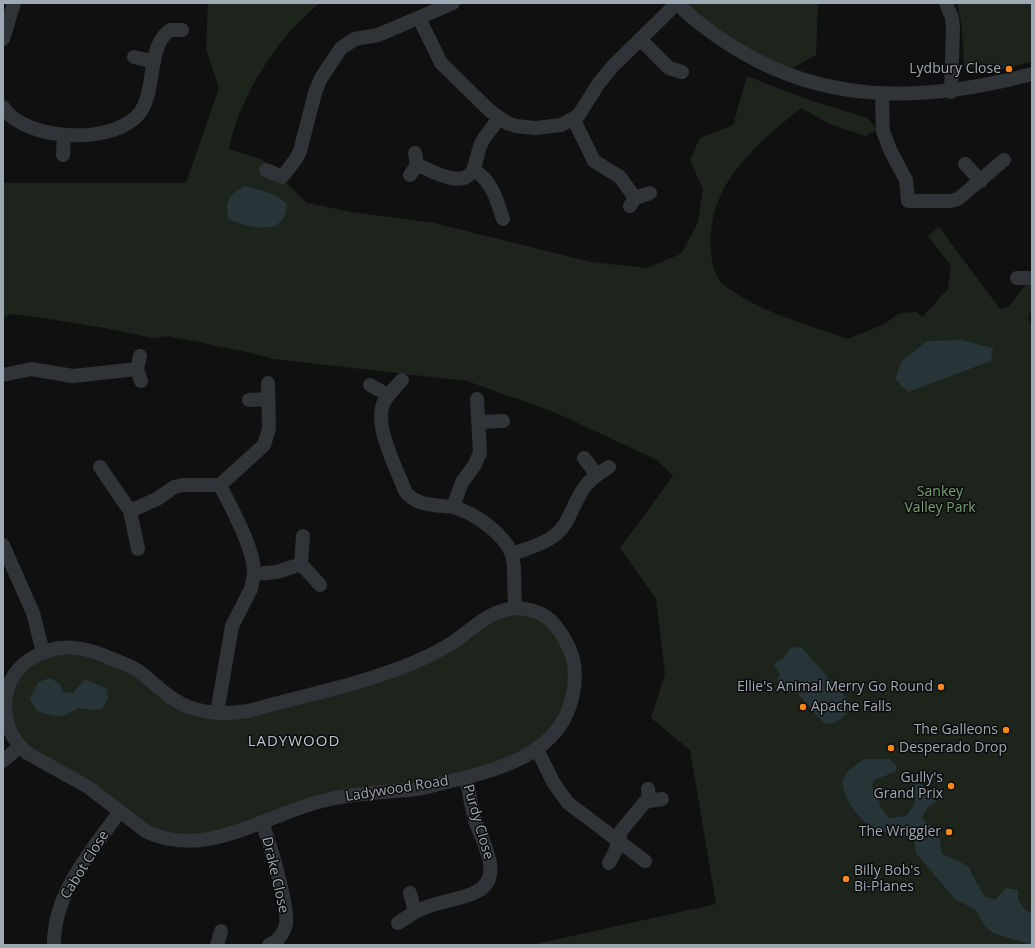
<!DOCTYPE html>
<html>
<head>
<meta charset="utf-8">
<style>
	body { margin:0 }
	#map { position:relative; width:1035px; height:948px; overflow:hidden; background:#101011; font-family:"Open Sans",sans-serif }
	canvas { display:block }
	.frame { position:absolute; inset:0; border:4px solid #9fa9b4; pointer-events:none }
</style>
</head>
<body>
<div id="map">
<canvas width="1035" height="948"></canvas>
<div class="frame"></div>
</div>
<script>
const c = document.querySelector('canvas').getContext('2d');
c.lineJoin = 'round';
function fill(path, color) {
  c.fillStyle = color;
  c.fill(path, 'evenodd');
}
function trace(path, color, width, dash) {
  c.strokeStyle = color;
  c.lineWidth = width;
  c.lineCap = dash ? 'butt' : 'round';
  c.setLineDash(dash || []);
  c.stroke(path);
}
function write(font, color, halo, rows, align = 'center') {
  c.font = font + ' "Open Sans",sans-serif';
  c.lineWidth = 3;
  c.setLineDash([]);
  c.textBaseline = 'middle';
  c.strokeStyle = halo;
  c.fillStyle = color;
  for (const [text, x, y, turn = 0] of rows) {
    c.save();
    c.translate(x, y);
    c.rotate((+turn || 0) * Math.PI / 180);
    c.textAlign = isNaN(turn) ? turn : align;
    if (halo) c.strokeText(text, 0, 0);
    c.fillText(text, 0, 0);
    c.restore();
  }
}
const green = new Path2D(`
	M 208,3 L 319,3 C 307,15 293,27 282,41 C 259,71 236,111 229,149 L 263,160 L 307,203 L 352,212 L 434,223 L 591,262 L 646,268 L 681,254 L 698,222 L 703,189 L 690,160 L 700,138 L 733,125 L 747,76 L 812,101 L 868,118 L 877,130 L 865,136 L 830,124 L 801,108 C 756,145 707,184 711,248 C 711,258 714,274 721,283 C 723,285 728,288 731,290 C 765,314 809,325 848,339 L 884,324 L 900,313 L 916,312 L 922,317 L 948,289 L 951,266 L 928,236 L 939,227 L 1000,309 L 1009,306 L 1027,283 L 1032,284 L 1032,309 L 1028,317 L 1032,328 L 1032,945 L 531,945 L 716,904 L 690,750 L 651,718 L 665,674 L 656,599 L 620,548 L 673,476 L 657,460 L 554,412 L 467,381 L 273,359 L 247,352 L 168,336 L 152,338 L 105,328 L 55,320 L 12,314 L 3,317 L 3,183 L 186,183 L 219,88 L 206,49 Z
	M 676,3 L 818,3 L 816,55 L 785,73 Z
	M 957,3 L 1032,3 L 1032,62 L 993,72 L 964,66 L 962,28 Z
	M 515,608 L 545,616 L 575,664 L 562,723 L 545,743 L 466,777 L 321,800 L 213,839 L 169,840 L 19,747 L 6,692 L 37,654 L 86,648 L 203,713 L 360,685 Z`);
const water = new Path2D(`
	M 245,186 C 261,190 274,193 287,204 C 286,208 286,213 284,217 C 274,236 242,225 228,219 C 225,200 229,195 245,186 Z
	M 961,340 L 993,348 L 991,361 L 908,392 L 895,379 L 901,362 L 927,341 Z
	M 794,647 L 802,648 L 849,701 C 854,712 833,729 823,722 L 798,694 L 783,691 L 779,688 L 777,679 L 780,675 L 774,665 C 777,660 781,661 784,657 C 788,652 787,650 794,647 Z
	M 50,678 L 60,684 L 63,692 L 73,693 L 85,679 L 107,689 L 108,699 L 102,709 L 92,710 L 78,708 C 62,719 55,717 37,711 L 30,699 L 38,682 Z
	M 864,759 L 889,759 L 897,766 L 895,772 L 874,780 L 872,788 L 878,794 L 880,806 L 889,818 L 906,816 L 914,805 L 915,797 L 908,789 L 921,782 L 929,796 L 937,801 L 928,807 L 922,818 L 939,834 L 942,854 L 968,866 L 984,896 L 995,900 L 1006,888 L 1018,890 L 1018,900 L 1026,911 L 1032,913 L 1032,945 L 993,933 L 984,925 L 976,910 L 955,899 L 916,853 L 914,839 C 885,833 869,832 852,807 C 846,797 843,792 842,781 L 848,771 Z`);
const minor = new Path2D(`
	M 676,3 C 783,102 897,110 1032,74
	M 946,3 L 952,18 L 953,28 L 951,92
	M 419,18 L 441,63 L 490,111 L 507,123 L 516,126 L 535,128 L 561,125 L 578,116 L 599,83 L 612,67 L 676,4
	M 3,39 L 14,3
	M 640,39 L 669,68 L 682,72
	M 134,57 L 154,62
	M 882,94 L 883,131 L 890,150 L 906,180 L 908,201 L 950,201 L 958,199 L 1004,160
	M 3,107 C 25,142 117,146 141,111 C 156,89 147,46 170,30 L 182,30
	M 574,120 L 594,161 L 620,177 L 635,198
	M 63,155 L 64,135
	M 965,164 L 981,181
	M 417,165 C 428,169 440,176 451,178 C 478,183 474,160 481,144 C 485,135 493,127 499,119
	M 266,170 L 282,177 L 296,159 L 300,151 L 315,93 L 321,78 L 341,48 L 355,39 L 378,35 L 453,3
	M 474,170 C 492,181 497,200 503,219
	M 410,175 L 417,165 L 415,153
	M 630,206 L 635,198 L 650,193
	M 1017,278 L 1032,278
	M 140,356 L 137,369 L 141,381
	M 3,375 L 31,369 L 73,376 L 137,369
	M 402,380 C 396,387 387,395 383,404 C 374,427 397,469 405,491 C 414,506 438,505 453,507
	M 370,385 L 388,395
	M 477,399 L 480,453 L 474,466 L 462,482 L 453,507 C 475,513 503,533 512,554
	M 249,400 L 268,399
	M 479,422 L 503,421
	M 584,458 L 597,475
	M 100,467 L 130,511
	M 3,545 L 33,613 L 43,652
	M 138,549 L 130,511 L 157,499 L 174,487 L 183,485 L 220,485
	M 301,564 L 320,585
	M 254,574 C 255,549 231,508 220,485 L 264,445 L 269,429 L 268,383
	M 515,608 C 540,609 553,618 565,640 C 576,658 577,678 572,698 C 560,752 502,769 455,780 C 442,783 429,787 417,789 C 387,792 356,793 326,800 C 268,813 208,860 147,832 L 88,787 L 27,753 C 13,741 6,727 5,709 C 4,689 13,671 29,660 C 58,640 86,647 115,660 C 122,663 131,666 137,670 C 154,682 169,700 189,707 C 208,714 229,714 249,711 C 304,695 361,685 415,662 C 429,656 442,650 455,641 C 478,625 485,613 515,608 Z
	M 515,608 L 514,567 L 512,554 C 526,549 542,545 554,536 C 569,525 572,506 582,491 C 588,480 599,473 609,467
	M 217,713 L 232,626 L 251,589 L 254,574 L 277,572 L 301,564 L 303,536
	M 537,749 L 553,782 L 568,803 L 645,861
	M 3,761 L 19,747
	M 648,789 L 649,801 L 662,799
	M 262,822 C 269,841 289,907 286,924 C 284,934 278,941 269,945
	M 609,863 L 615,852 L 621,831 L 644,803 L 649,801
	M 415,912 C 435,901 458,901 476,892 C 506,877 481,840 475,820 C 471,806 469,791 466,777
	M 398,923 L 415,912 L 410,893
	M 54,945 C 53,893 92,851 120,811
	M 217,945 L 221,931`);
const markers = [
	[1009,69,4,"#ff871a"],
	[941,687,4,"#ff871a"],
	[803,707,4,"#ff871a"],
	[1006,730,4,"#ff871a"],
	[891,748,4,"#ff871a"],
	[951,786,4,"#ff871a"],
	[949,832,4,"#ff871a"],
	[846,879,4,"#ff871a"]
];
const poiNames = [
	["Lydbury Close",1001,69],
	["Ellie's Animal Merry Go Round",933,687],
	["Apache Falls",811,707,"left"],
	["The Galleons",998,730],
	["Desperado Drop",899,748,"left"],
	["Gully's",943,778],
	["Grand Prix",943,794],
	["The Wriggler",941,832],
	["Billy Bob's",854,871,"left"],
	["Bi-Planes",854,887,"left"]
];
const parkNames = [
	["Sankey",940,492],
	["Valley Park",940,508]
];
const streetNames = [
	["Ladywood Road",397,789,-9],
	["Purdy Close",478,822,74],
	["Cabot Close",85,865,-58],
	["Drake Close",275,875,77]
];
const neighbourhoodNames = [
	["LADYWOOD",294,742]
];
fill(green, '#1c241c');
fill(water, '#273438');
trace(minor, '#303337', 14);
for (const [x, y, r, color] of markers) {
  const dot = new Path2D();
  dot.arc(x, y, r, 0, 2 * Math.PI);
  c.fillStyle = color;
  c.fill(dot);
  trace(dot, '#0b0b0c', 1.5);
}
write('14px', '#9fa9b4', '#0b0b0c', poiNames, 'right');
write('14px', '#7aa174', '#0b0b0c', parkNames);
write('14px', '#9fa9b4', '#0b0b0c', streetNames);
c.letterSpacing = '1px';
write('15px', '#c1c7cf', '#0b0b0c', neighbourhoodNames);
c.letterSpacing = '0px';
</script>
</body>
</html>
